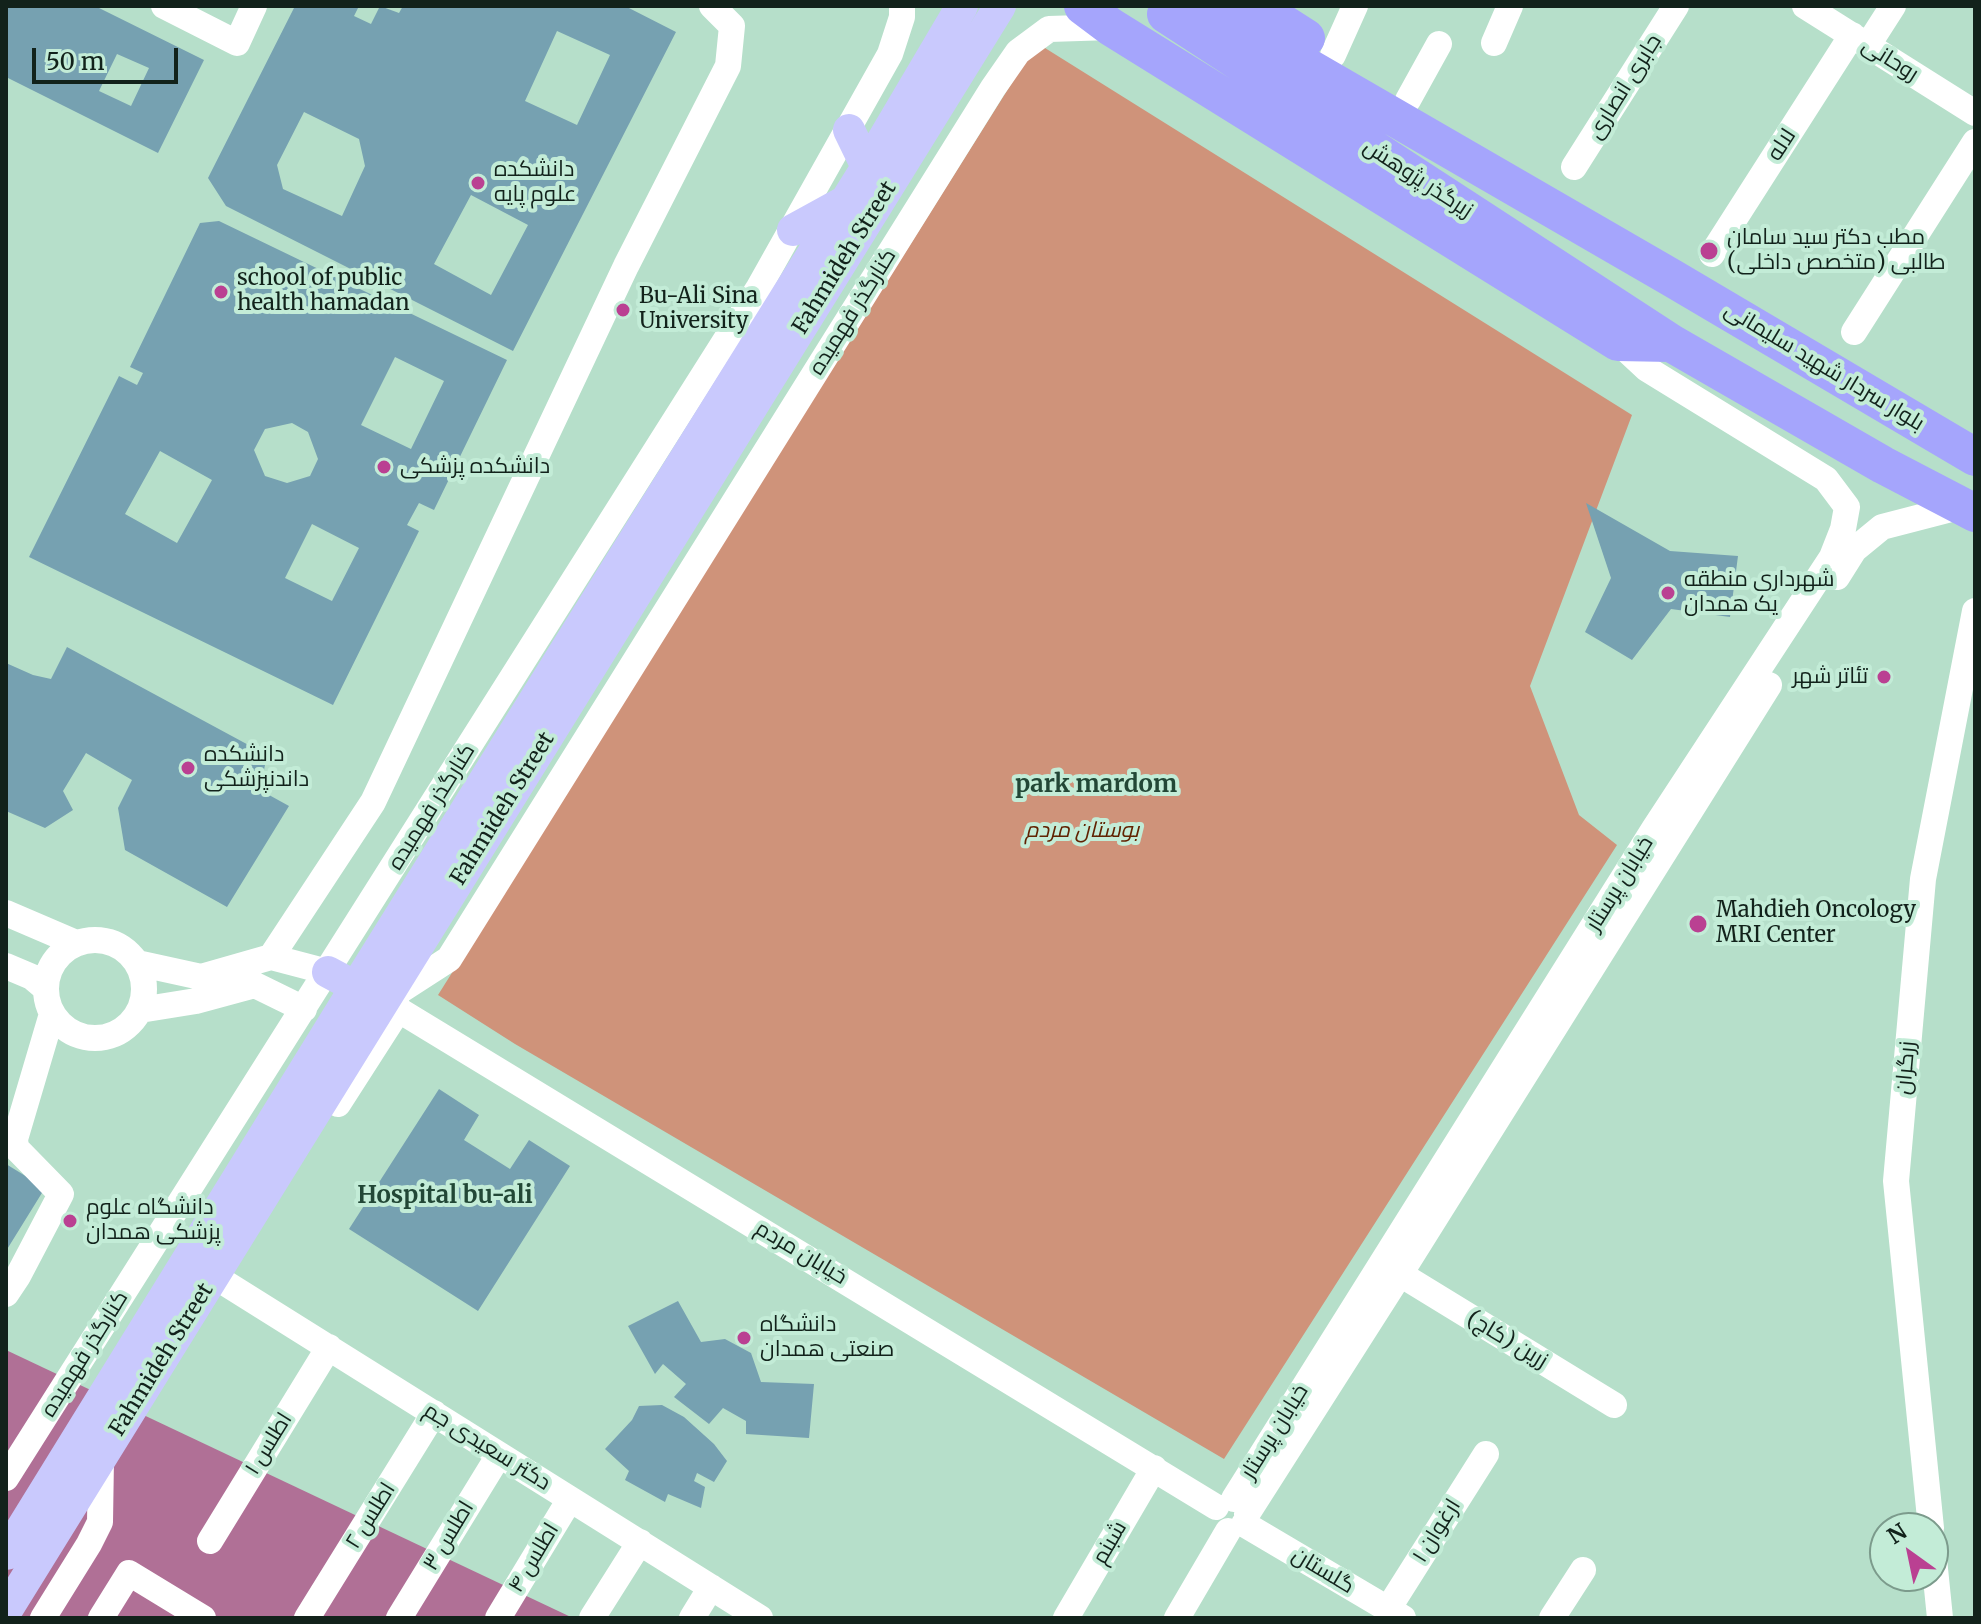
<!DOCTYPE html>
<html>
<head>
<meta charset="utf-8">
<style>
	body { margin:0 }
	#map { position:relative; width:1981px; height:1624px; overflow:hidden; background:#b6dfca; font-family:Merriweather,serif }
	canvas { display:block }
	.frame { position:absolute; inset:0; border:8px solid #12221b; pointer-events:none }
	.north { position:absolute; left:1869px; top:1512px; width:80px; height:80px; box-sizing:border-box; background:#c3ecd7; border:2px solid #7c9b8c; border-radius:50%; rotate:327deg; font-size:22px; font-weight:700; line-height:32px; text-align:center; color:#12221b }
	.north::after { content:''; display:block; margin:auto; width:28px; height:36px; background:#ba4092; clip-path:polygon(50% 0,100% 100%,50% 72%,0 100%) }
	.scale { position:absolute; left:32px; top:48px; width:146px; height:36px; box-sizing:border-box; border:4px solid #12221b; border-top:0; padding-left:10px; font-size:24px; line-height:28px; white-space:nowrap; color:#12221b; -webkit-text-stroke:6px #c3ecd7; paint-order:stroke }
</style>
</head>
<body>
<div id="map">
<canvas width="1981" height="1624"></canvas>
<div class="frame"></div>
<div class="north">N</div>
<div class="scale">50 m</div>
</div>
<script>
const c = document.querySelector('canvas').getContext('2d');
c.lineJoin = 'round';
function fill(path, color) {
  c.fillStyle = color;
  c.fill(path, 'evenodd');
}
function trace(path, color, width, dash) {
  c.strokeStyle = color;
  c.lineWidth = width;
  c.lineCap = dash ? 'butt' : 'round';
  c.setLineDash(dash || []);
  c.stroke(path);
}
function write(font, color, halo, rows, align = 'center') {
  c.font = font + ' Merriweather,Cairo,serif';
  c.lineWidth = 8;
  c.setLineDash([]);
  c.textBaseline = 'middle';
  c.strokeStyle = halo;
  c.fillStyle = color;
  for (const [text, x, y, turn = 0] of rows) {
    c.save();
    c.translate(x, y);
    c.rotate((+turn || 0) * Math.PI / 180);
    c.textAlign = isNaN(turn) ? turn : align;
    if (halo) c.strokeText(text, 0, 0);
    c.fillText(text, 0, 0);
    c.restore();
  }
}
const green = new Path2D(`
	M 1037,43 L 1632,415 L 1530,686 L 1579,815 L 1617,845 L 1224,1459 L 515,1044 L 438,995 Z`);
const water = new Path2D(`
	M 6,1350 L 573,1618 L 6,1618 Z`);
const building = new Path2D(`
	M 6,6 L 95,6 L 204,60 L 158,153 L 6,77 ZM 117,54 L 149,68 L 131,106 L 99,91 Z
	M 295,6 L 359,6 L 354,16 L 371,24 L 380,6 L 399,13 L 403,6 L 625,6 L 676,32 L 513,351 L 226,206 L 208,178 ZM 557,31 L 610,55 L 577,125 L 525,101 ZM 304,112 L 359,139 L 365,166 L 342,216 L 283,189 L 277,165 ZM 471,195 L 528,225 L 491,295 L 434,264 Z
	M 219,221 L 507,360 L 434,510 L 419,503 L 407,525 L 419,531 L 333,705 L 29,557 L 119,376 L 137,385 L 143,373 L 130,367 L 200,223 ZM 395,357 L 444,381 L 411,449 L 361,425 ZM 292,423 L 308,432 L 318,459 L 310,476 L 287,483 L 265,476 L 254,450 L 265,429 ZM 160,451 L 212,480 L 177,543 L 125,514 ZM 312,524 L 359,548 L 332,601 L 285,578 Z
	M 1586,503 L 1670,551 L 1738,556 L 1730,617 L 1671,609 L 1632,660 L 1585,632 L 1611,578 Z
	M 67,647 L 267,755 L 260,790 L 289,806 L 227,907 L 125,850 L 118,808 L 132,780 L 86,753 L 63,791 L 73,810 L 45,828 L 6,811 L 6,663 L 33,675 L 51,679 Z
	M 439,1089 L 479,1115 L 464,1140 L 510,1169 L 529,1140 L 570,1166 L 478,1311 L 349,1229 Z
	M 6,1164 L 45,1188 L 6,1251 Z
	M 678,1301 L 701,1342 L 725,1339 L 751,1353 L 761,1382 L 814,1384 L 809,1438 L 746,1434 L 746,1421 L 723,1408 L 709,1424 L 674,1397 L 686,1384 L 663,1364 L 655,1374 L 628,1326 Z
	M 662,1405 L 684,1417 L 714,1444 L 727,1461 L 714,1482 L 697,1473 L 694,1481 L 705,1487 L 701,1508 L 668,1494 L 665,1502 L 625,1480 L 629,1471 L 605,1449 L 632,1420 L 639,1406 Z`);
const minor = new Path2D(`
	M 164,6 L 237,43 L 254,6
	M 1805,6 L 1975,113
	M 1111,27 L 1049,29 L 1018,52 L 993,88 L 449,959 L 384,1001 L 1216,1507
	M 1494,43 L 1510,6
	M 1868,45 L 1893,6
	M 1333,55 L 1355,6
	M 1408,100 L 1439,44
	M 1574,167 L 1676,6
	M 1712,254 L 1852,35
	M 1854,332 L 1975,142
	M 1837,577 L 1854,550 L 1882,527 L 1963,506
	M 6,913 L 76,943
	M46 989a49 49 0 1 1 98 0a49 49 0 1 1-98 0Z
	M 271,957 L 373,802 L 626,266 L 728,66 L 732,26 L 712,6
	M 137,963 L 201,977 L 271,957 L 328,972
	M 6,966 L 32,977 L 45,988
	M 140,1010 L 196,1001 L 255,985 L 304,1009
	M 338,1104 L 399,1009
	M 1400,1274 L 1614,1405
	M 214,1276 L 760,1618
	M 6,1294 L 18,1276 L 61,1194 L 16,1148 L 15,1139 L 52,1014
	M 6,1478 L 758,289 L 890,54 L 902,17 L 902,6
	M 1234,1499 L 1654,829 L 1832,557 L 1843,529 L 1847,507 L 1826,479 L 1647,369 L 1618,342
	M 1247,1514 L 1400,1274 L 1769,685
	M 1244,1524 L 1403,1618
	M 1931,1528 L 1896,1181 L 1923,879 L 1975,611
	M 210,1541 L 329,1347
	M 1933,1549 L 1940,1618
	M 1388,1609 L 1486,1454
	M 43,1618 L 89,1544 L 100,1522 L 101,1459
	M 101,1618 L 129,1573 L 203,1618
	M 307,1618 L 434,1413
	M 399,1618 L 499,1455
	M 498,1618 L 570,1499
	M 592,1618 L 640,1542
	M 692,1618 L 711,1587
	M 1066,1618 L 1154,1468
	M 1177,1618 L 1228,1531
	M 1552,1618 L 1583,1570`);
const major = new Path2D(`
	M 849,130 L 867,167
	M 793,230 L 844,202
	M 328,972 L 356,987
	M 6,1554 L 356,987 L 867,167 L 962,6
	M 6,1611 L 1000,6`);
const highway = new Path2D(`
	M 1083,6 L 1111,27 L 1618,342 L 1671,343
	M 1202,6 L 1672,278 L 1975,457
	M 1256,6 L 1306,38
	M 1166,14 L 1671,343 L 1883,465 L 1975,513`);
const markers = [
	[478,183,8,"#ba4092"],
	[1709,251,10,"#ba4092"],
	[221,292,8,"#ba4092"],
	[623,310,8,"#ba4092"],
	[384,467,8,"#ba4092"],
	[1668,593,8,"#ba4092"],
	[1884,677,8,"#ba4092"],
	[188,768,8,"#ba4092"],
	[1698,924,10,"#ba4092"],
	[70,1221,8,"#ba4092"],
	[744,1338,8,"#ba4092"]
];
const streetNames = [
	["روحانی",1890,60,32],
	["جابری انصاری",1625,87,-58],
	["لاله",1782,145,-57],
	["زیرگذر پژوهش",1418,179,33],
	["Fahmideh Street",845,258,-58],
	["کنارگذر فهمیده",853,312,-58],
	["بلوار سردار شهید سلیمانی",1824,367,31],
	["کنارگذر فهمیده",432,807,-58],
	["Fahmideh Street",503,809,-58],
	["خیابان پرستار",1620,884,-58],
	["زرگران",1906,1068,-85],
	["خیابان مردم",801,1253,31],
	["زرین (کاج)",1507,1340,31],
	["کنارگذر فهمیده",85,1354,-58],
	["Fahmideh Street",162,1360,-58],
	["خیابان پرستار",1275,1432,-58],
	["اطلس ۱",269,1444,-58],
	["دکتر سعیدی جم",487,1447,32],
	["اطلس ۲",371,1516,-58],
	["ارغوان ۱",1437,1531,-58],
	["اطلس ۳",449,1536,-59],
	["شبنم",1110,1543,-60],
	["اطلس ۴",534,1558,-59],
	["گلستان",1323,1571,31]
];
const poiNames = [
	["دانشکده",494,170],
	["علوم پایه",494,195],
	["مطب دکتر سید سامان",1727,238],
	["طالبی (متخصص داخلی)",1727,263],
	["school of public",237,279],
	["health hamadan",237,304],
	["Bu-Ali Sina",639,297],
	["University",639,322],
	["دانشکده پزشکی",400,467],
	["شهرداری منطقه",1684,580],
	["یک همدان",1684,605],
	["تئاتر شهر",1868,677,"right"],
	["دانشکده",204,755],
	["داندنپزشکی",204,780],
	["Mahdieh Oncology",1716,911],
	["MRI Center",1716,936],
	["دانشگاه علوم",86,1208],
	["پزشکی همدان",86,1233],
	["دانشگاه",760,1325],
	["صنعتی همدان",760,1350]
];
const parkNames = [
	["بوستان مردم",1082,831]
];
const neighbourhoodNames = [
	["park mardom",1096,785],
	["Hospital bu-ali",445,1196]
];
fill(green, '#cf937a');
fill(water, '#b07096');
fill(building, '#76a1b1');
trace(minor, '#fff', 26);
trace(major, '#c9c9fd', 32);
trace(highway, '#a5a5fc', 38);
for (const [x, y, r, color] of markers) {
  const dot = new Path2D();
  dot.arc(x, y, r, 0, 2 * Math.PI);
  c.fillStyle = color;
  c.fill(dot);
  trace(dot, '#c3ecd7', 3);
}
write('22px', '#12221b', '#c3ecd7', streetNames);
write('22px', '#12221b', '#c3ecd7', poiNames, 'left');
write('italic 22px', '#602201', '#c3ecd7', parkNames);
write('bold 24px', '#224736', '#c3ecd7', neighbourhoodNames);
</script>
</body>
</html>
